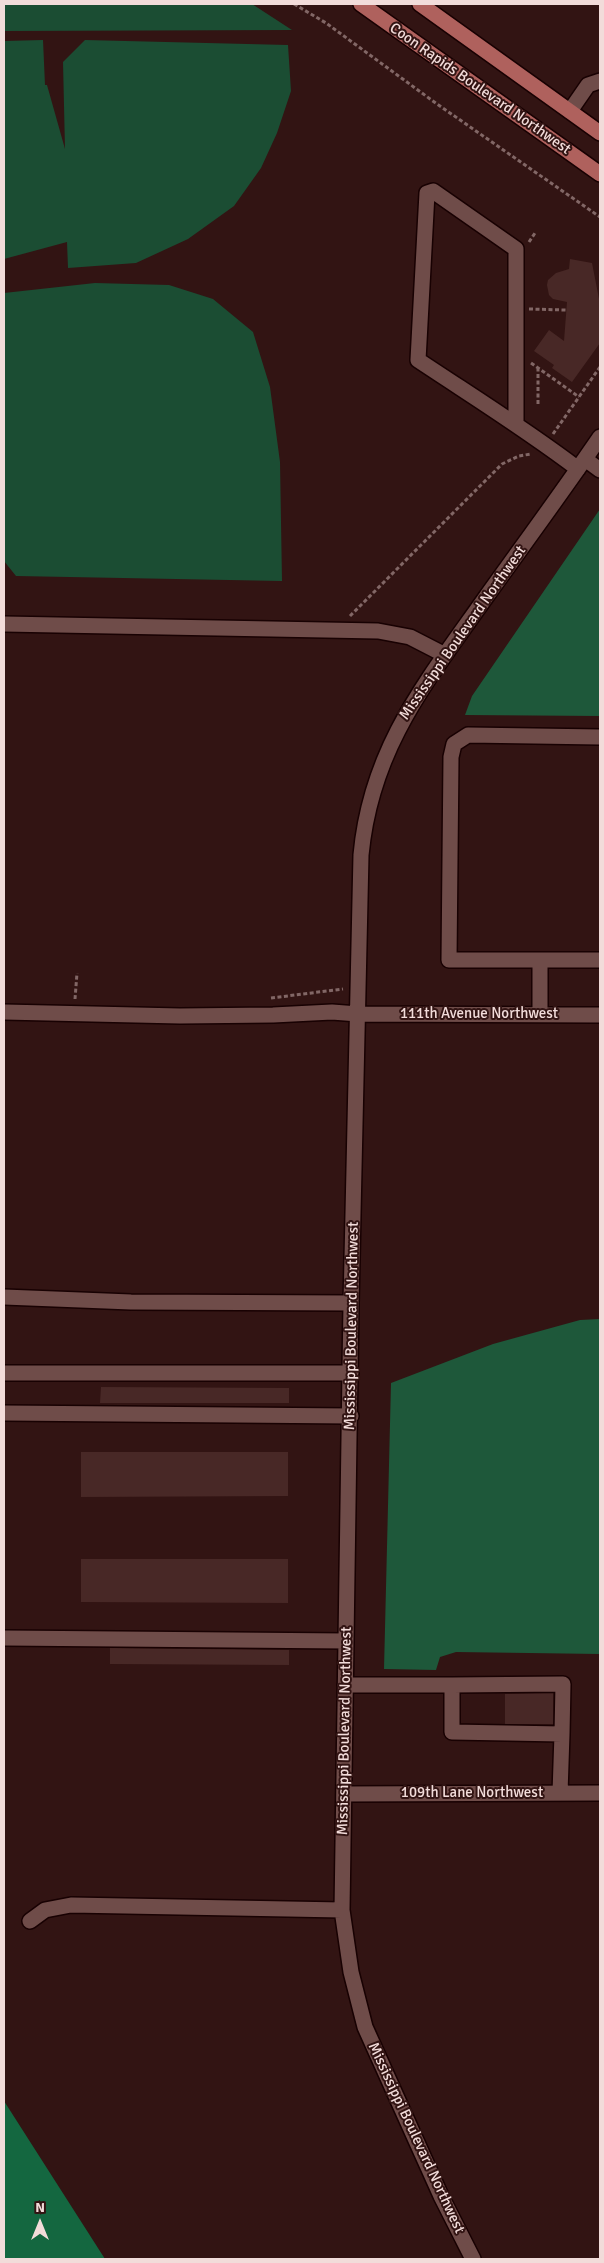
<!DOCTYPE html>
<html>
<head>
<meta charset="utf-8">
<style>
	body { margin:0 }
	#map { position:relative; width:604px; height:2263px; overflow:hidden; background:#321413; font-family:Signika,sans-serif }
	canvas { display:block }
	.frame { position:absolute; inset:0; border:5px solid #f2dcda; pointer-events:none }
	.north { position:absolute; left:15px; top:2198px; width:50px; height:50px; -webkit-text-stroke:4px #321413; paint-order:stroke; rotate:0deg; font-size:14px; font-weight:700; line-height:20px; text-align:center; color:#f2dcda }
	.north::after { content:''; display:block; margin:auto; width:18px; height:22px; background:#f2dcda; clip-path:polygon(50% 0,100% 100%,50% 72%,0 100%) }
</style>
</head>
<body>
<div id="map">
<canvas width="604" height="2263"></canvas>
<div class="frame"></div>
<div class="north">N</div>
</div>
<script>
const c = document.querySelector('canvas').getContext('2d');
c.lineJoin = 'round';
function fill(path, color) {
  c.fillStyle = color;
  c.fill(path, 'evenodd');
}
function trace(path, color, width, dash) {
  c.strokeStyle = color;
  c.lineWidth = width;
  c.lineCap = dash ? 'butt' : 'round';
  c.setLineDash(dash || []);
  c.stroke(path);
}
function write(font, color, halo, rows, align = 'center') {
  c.font = font + ' Signika,sans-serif';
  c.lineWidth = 4;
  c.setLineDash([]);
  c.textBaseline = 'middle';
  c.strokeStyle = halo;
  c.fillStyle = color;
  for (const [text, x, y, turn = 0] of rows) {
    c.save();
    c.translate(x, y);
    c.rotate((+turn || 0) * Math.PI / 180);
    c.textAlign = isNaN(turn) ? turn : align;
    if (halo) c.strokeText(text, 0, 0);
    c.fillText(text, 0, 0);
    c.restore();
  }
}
const green = new Path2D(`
	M 4,4 L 252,4 L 292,30 L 4,31 Z
	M 43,40 L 45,85 L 47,85 L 65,149 L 63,62 L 85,40 L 288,45 L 291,91 L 277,133 L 261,168 L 234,206 L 188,239 L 136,263 L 68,268 L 67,242 L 4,259 L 4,41 Z
	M 95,283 L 169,285 L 213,299 L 253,332 L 270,387 L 280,462 L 282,581 L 16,576 L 4,561 L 4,293 Z`);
const forest = new Path2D(`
	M 600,509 L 600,716 L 465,715 L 472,696 Z
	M 600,1319 L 600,1654 L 456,1652 L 440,1657 L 436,1670 L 384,1669 L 391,1383 L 493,1344 L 580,1320 Z`);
const water = new Path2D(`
	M 4,2101 L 105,2259 L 106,2259 L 4,2259 Z`);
const building = new Path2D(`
	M 570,259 L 592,263 L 600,304 L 600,343 L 572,382 L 552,368 L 554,365 L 534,351 L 549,330 L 564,341 L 567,302 L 553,299 L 549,295 L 547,285 L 548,280 L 556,273 L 569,269 Z
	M 101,1387 L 289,1388 L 289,1403 L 100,1403 Z
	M 81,1452 L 288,1452 L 288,1496 L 81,1497 Z
	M 81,1559 L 288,1559 L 288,1603 L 81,1602 Z
	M 110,1648 L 289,1650 L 289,1665 L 110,1664 Z
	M 553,1693 L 553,1724 L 505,1724 L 505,1694 Z`);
const path = new Path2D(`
	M 294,4 L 326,23 L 437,104 L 600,217
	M 529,242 L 535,233
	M 529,309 L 566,310
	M 531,363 L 579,397
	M 538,404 L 538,369
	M 553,434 L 600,367
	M 350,616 L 502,464 L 519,456 L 531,454
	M 271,998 L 343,989
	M 75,999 L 77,973`);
const minor = new Path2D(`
	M 570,111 L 588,85 L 600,81
	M 516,425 L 516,249 L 433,191 L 427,193 L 418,360 C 472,396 527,430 578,469
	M 585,459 L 600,470
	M 4,624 L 378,631 L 410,637 L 445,655
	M 600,737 L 468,735 L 454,744 L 451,757 L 449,960 L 600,960
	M 540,960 L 540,1014
	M 4,1012 L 180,1016 L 273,1015 L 332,1012 L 358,1014 L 600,1015
	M 4,1297 L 131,1302 L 351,1303
	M 4,1373 L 351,1373
	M 4,1413 L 351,1416
	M 4,1638 L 346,1641
	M 345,1685 L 452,1685 L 452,1732 L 562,1734 L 560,1793
	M 452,1685 L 563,1684 L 562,1734
	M 344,1794 L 600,1793
	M 30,1921 L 45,1910 L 71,1905 L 342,1910
	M 473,2259 L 441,2196 L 365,2027 L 351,1972 L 342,1910 L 351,1303 L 361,855 C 371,748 426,682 486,597 C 524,544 563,491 600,437`);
const major = new Path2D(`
	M 361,4 L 600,174
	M 420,4 L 600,133`);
const streetNames = [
	["Coon Rapids Boulevard Northwest",480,89,35],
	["Mississippi Boulevard Northwest",463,633,-55],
	["111th Avenue Northwest",479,1014],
	["Mississippi Boulevard Northwest",352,1326,-89],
	["Mississippi Boulevard Northwest",345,1731,-89],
	["109th Lane Northwest",472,1793],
	["Mississippi Boulevard Northwest",416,2138,65]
];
fill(green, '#1b4d33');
fill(forest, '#1e583a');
fill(water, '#146740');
fill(building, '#482826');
trace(minor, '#180102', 18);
trace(major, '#180102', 18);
trace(path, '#826766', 3, [4, 2.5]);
trace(minor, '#6f4c49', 15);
trace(major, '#af615d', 15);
write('15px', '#f2dcda', '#321413', streetNames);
</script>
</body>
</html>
